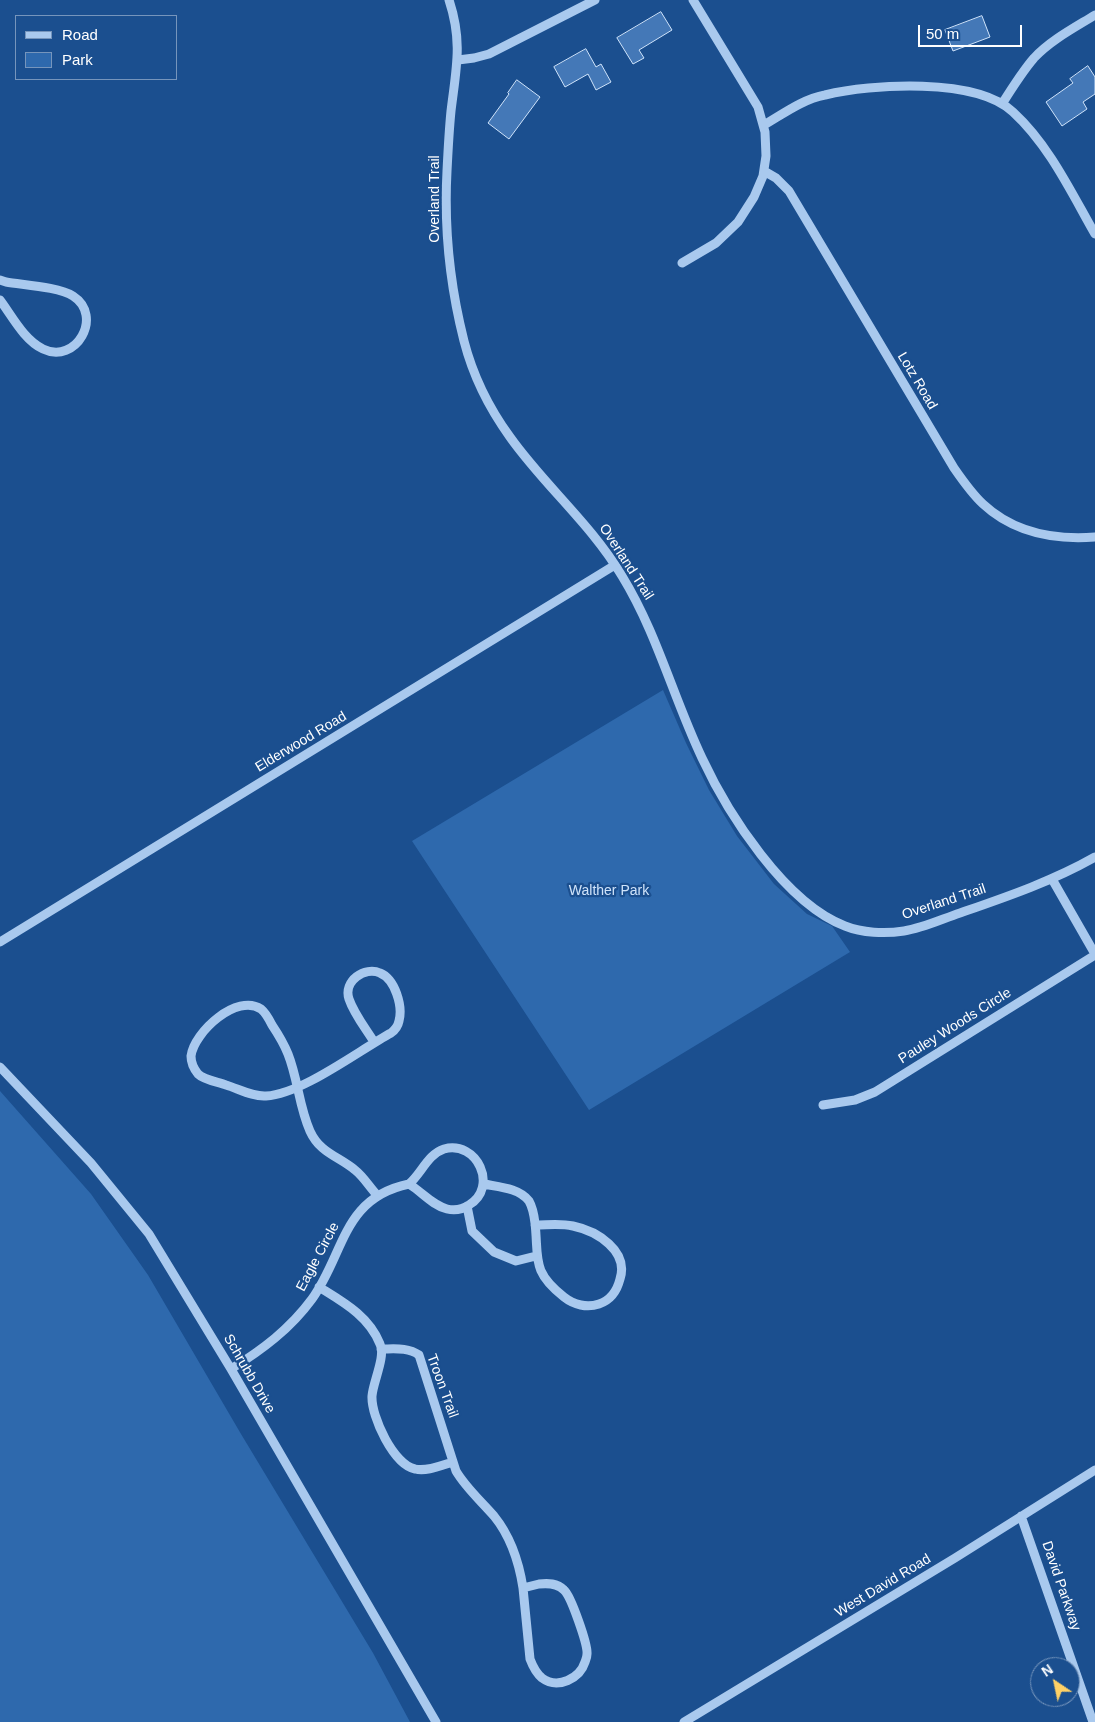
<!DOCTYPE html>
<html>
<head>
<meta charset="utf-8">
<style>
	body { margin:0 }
	#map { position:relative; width:1095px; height:1722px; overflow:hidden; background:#1b4f8f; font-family:Arial,sans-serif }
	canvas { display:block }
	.legend { position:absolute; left:15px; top:15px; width:162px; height:65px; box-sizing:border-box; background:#1b4f8f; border:1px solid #7695bc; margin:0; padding:6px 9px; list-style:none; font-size:15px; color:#fff }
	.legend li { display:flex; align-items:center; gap:10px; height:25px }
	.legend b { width:25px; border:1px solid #7695bc }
	.north { position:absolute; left:1030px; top:1657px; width:50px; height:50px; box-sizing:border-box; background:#1b4f8f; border:1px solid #7695bc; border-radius:50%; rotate:326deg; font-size:14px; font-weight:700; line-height:20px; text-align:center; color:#fff }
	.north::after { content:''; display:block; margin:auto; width:18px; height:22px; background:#ffd166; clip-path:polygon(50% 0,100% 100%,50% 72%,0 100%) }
	.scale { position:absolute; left:918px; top:25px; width:104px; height:22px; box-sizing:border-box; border:2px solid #fff; border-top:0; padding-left:6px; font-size:15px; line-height:18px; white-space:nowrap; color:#fff; -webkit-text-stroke:4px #1b4f8f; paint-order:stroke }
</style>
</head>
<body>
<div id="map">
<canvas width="1095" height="1722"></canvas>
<ul class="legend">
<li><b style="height:6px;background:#a9c9ee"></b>Road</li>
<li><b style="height:14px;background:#2e69ad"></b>Park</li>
</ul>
<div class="north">N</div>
<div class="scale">50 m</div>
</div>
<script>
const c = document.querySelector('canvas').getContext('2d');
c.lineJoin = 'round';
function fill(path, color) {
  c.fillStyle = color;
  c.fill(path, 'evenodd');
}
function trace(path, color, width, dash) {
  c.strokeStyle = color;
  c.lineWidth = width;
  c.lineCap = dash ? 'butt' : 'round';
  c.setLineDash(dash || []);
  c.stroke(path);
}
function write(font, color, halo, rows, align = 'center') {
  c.font = font + ' Arial,sans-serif';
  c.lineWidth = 4.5;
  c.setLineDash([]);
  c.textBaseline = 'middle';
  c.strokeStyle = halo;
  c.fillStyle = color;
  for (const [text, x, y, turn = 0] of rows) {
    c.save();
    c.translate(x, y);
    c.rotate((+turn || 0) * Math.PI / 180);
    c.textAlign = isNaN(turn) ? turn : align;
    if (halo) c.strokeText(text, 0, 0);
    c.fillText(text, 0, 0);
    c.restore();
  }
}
const green = new Path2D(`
	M 663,690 L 686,743 L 709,790 L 737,836 L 774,884 L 807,914 L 832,926 L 850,952 L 589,1110 L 412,841 Z
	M 0,1091 L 91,1194 L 148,1275 L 241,1434 L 373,1653 L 410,1722 L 0,1722 Z`);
const building = new Path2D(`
	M 661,12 L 672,30 L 639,50 L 644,58 L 633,64 L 617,38 Z
	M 982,16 L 990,37 L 953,51 L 945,30 Z
	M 586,49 L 596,67 L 601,64 L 611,82 L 596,90 L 588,74 L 565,87 L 554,67 Z
	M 1088,66 L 1095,77 L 1095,94 L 1083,102 L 1087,109 L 1062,126 L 1046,102 L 1073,83 L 1070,79 Z
	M 517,80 L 540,97 L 509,139 L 488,123 L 509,94 L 508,93 Z`);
const minor = new Path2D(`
	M 449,0 C 463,42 456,69 451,111 C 449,131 448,151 447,171 C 444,228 450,286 464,341 C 473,376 489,408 510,437 C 544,485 591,524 622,576 C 657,633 673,697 702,758 C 728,814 785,903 845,926 C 862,933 885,934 904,931 C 923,928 942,919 960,913 C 1006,897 1053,881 1095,857
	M 458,60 L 474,58 L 489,54 L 595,0
	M 1002,104 C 1012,88 1022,72 1034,58 C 1051,40 1074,28 1095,15
	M 764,125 C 783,114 803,99 825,95 C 871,84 976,77 1013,112 C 1049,145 1071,192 1095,234
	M 764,171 L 776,178 L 789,191 L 954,468 C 963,481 972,494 983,504 C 1014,533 1055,540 1095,537
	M 682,263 L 716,243 L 738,222 L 754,197 L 763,176 L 766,156 L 765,132 L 758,107 L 693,0
	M 0,280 L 6,282 C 23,285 59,287 73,296 C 104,316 76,365 43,349 C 24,340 12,316 0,300
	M 1052,879 L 1095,954
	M 0,942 L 615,565
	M 374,1042 C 366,1029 354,1014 349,999 C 343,981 365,966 380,973 C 395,979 403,1006 399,1021 C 398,1026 395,1030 391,1033 C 358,1051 302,1094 266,1096 C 253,1097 239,1089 226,1085 C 218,1082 204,1080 198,1074 C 194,1069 191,1062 191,1056 C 194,1032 237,993 261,1009 C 266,1013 269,1019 272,1025 C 278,1034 284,1044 288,1054 C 298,1079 299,1107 310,1131 C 320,1153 338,1156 355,1170 C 364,1177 370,1188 378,1196
	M 0,1067 L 91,1163 L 149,1234 L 231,1369 L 436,1722
	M 823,1105 L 855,1100 L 875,1092 L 1095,955
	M 484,1184 C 499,1187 519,1188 529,1201 C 533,1208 534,1215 535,1223 C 539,1259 531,1271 564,1297 C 574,1305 587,1308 599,1304 C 611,1300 617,1291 620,1279 C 629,1251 597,1231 573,1226 C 560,1223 548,1225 535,1225
	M 467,1206 L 472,1231 L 494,1252 L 516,1261 L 536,1256
	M 319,1287 C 343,1302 369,1316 380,1344 C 386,1356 373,1382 372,1396 C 371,1417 394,1465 415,1469 C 427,1472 442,1465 453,1462
	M 381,1349 C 394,1349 408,1347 419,1355 L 456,1471 C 466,1488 481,1501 494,1516 C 511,1537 519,1562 523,1588
	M 231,1369 C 262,1350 290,1329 312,1299 C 345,1253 342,1198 409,1184 C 422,1192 432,1205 447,1209 C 455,1211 463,1209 469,1205 C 499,1187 477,1140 444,1149 C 428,1154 421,1174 409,1184
	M 1021,1516 L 1093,1722
	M 539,1584 C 548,1583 557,1583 564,1590 C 571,1596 588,1645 587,1654 C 587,1657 586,1659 585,1662 C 580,1678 558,1690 542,1678 C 536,1673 533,1667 530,1659 L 523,1588 Z
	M 684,1722 L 955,1558 L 1095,1470`);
const streetNames = [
	["Overland Trail",435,199,-90],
	["Lotz Road",917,381,59],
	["Overland Trail",626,562,57],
	["Elderwood Road",301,742,-31],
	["Overland Trail",944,902,-18],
	["Pauley Woods Circle",955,1026,-32],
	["Eagle Circle",318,1257,-62],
	["Schrubb Drive",249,1374,60],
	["Troon Trail",442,1386,70],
	["West David Road",883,1586,-31],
	["David Parkway",1061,1586,71]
];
const parkNames = [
	["Walther Park",609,891]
];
fill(green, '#2e69ad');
fill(building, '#4478b7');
trace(building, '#cfe3fa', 1);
trace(minor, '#a9c9ee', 9);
write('14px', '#fff', '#1b4f8f', streetNames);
write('14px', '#cfe3fa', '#1b4f8f', parkNames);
</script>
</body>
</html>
